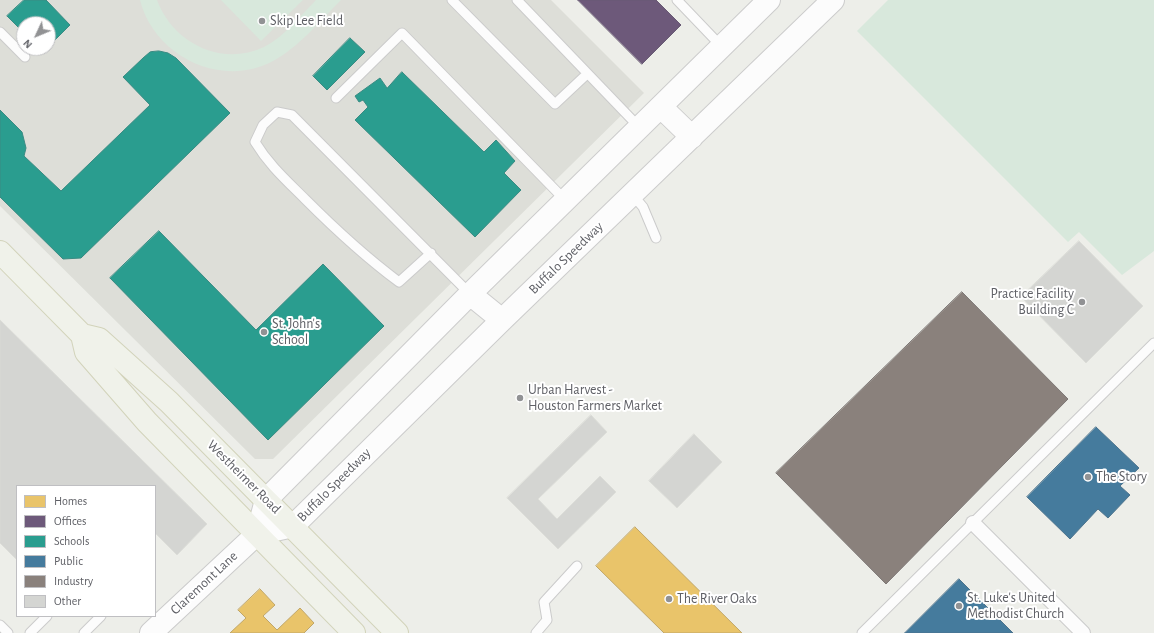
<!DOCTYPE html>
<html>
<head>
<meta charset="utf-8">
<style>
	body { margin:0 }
	#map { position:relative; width:1154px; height:633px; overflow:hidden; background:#edeee9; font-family:"Alegreya Sans",sans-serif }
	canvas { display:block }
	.legend { position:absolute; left:16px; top:485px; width:140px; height:132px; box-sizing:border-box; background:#fff; border:1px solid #bfbfc2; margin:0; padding:5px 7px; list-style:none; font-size:12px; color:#5f6066 }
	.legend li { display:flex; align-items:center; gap:8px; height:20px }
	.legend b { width:20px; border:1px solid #bfbfc2 }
	.north { position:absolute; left:16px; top:16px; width:40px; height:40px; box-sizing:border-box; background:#fff; border:1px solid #bfbfc2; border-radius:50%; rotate:226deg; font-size:11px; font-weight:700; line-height:16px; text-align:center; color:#5f6066 }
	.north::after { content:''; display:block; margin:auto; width:14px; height:18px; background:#919294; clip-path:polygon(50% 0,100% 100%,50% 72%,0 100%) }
</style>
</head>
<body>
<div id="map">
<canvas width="1154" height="633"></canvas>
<ul class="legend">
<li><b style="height:11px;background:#e9c46a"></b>Homes</li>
<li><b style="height:11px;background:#6d597a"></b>Offices</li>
<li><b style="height:11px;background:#2a9d8f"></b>Schools</li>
<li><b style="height:11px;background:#457b9d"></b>Public</li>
<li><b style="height:11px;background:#8a817c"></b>Industry</li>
<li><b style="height:11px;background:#d4d5d2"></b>Other</li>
</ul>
<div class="north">N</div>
</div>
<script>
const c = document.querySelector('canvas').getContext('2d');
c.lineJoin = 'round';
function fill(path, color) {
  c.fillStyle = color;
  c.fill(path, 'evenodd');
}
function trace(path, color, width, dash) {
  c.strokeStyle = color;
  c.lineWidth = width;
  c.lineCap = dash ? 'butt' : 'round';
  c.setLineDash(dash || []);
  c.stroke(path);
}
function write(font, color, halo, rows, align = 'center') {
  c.font = font + ' "Alegreya Sans",sans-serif';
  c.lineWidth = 4;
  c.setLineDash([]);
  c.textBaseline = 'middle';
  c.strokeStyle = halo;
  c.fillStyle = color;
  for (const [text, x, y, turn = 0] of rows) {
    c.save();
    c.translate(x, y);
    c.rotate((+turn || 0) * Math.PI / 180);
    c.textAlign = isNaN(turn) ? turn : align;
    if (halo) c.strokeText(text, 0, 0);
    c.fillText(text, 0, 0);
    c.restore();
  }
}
const education = new Path2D(`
	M 0,0 L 551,0 L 644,93 L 273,459 L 255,459 L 0,206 ZM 24,24 L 48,24 L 48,48 L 24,48 Z`);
const green = new Path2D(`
	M 140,0 L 157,0 C 173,43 221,67 264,47 C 284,37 300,16 316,0 L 341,0 C 320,21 299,47 273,61 C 221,89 154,56 140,0 Z
	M 221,0 L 303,0 L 261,41 Z
	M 888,0 L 1154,0 L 1154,251 L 1122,275 L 1079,232 L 1068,242 L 857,31 Z`);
const homes = new Path2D(`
	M 635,527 L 742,633 L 664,633 L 596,566 Z
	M 260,589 L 275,605 L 263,616 L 277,630 L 300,608 L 314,623 L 304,633 L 230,633 L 246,618 L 238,610 Z`);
const offices = new Path2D(`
	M 578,0 L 656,0 L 681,25 L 642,64 Z`);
const schools = new Path2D(`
	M 24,0 L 46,0 L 70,25 L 48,47 L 48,24 L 24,24 L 24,33 L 7,16 Z
	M 350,38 L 365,52 L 327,90 L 313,76 Z
	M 159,51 L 168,53 L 176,58 L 230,113 L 81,258 L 63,259 L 0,197 L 0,110 L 22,132 L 26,148 L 24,156 L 61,191 L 150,105 L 123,77 L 143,58 L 150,52 Z
	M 402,72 L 484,152 L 496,140 L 515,161 L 504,173 L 521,190 L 475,237 L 355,120 L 368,107 L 363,100 L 359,102 L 355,96 L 380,78 L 387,88 Z
	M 159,231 L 256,330 L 323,264 L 384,326 L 268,440 L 110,278 Z`);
const public = new Path2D(`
	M 1096,427 L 1139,468 L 1120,486 L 1130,495 L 1108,518 L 1098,509 L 1070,539 L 1027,497 Z
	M 959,579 L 1013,633 L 905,633 Z`);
const industry = new Path2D(`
	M 962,292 L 1068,399 L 886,584 L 776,473 Z`);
const building = new Path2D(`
	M 1079,241 L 1143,306 L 1086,363 L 1021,297 Z
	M 0,320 L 207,524 L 177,555 L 155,533 L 155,486 L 17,486 L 17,560 L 0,543 Z
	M 591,415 L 607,432 L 538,499 L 557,519 L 600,476 L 616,492 L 558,549 L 507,498 Z
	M 694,434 L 722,462 L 677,508 L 649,481 Z`);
const service = new Path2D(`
	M 452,0 L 555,104 L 587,74
	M 517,0 L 639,127
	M 677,0 L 722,47
	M 0,32 L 25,57
	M 336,98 L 402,33 L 565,200
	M 632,194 L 643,207 L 656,238
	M 431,253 L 399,282 C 364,256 336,230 305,199 C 286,180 269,165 255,142 L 263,125 L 277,112 L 292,115 L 470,294
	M 0,625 L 8,633
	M 30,633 L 47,616
	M 84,633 L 101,616
	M 536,633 L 547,620 L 544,602 L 577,566
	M 862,633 L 1154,343`);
const pedestrian = new Path2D(`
	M 973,523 L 1083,633`);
const tertiary = new Path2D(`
	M 151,633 L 257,534`);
const secondary = new Path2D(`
	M 769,0 L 470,294 L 266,500 L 257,534 L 293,526 L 502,320 L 833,0
	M 661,107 L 692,137
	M 470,294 L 502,320`);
const primary = new Path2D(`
	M 0,252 L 82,335 L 86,352 L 147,422 L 354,633
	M 82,335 L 99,339 L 169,402 L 397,633`);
const markers = [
	[262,21,4,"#919294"],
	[1082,302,4,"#919294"],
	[264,332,4,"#919294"],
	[520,398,4,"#919294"],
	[1088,477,4,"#919294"],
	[669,599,4,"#919294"],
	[959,606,4,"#919294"]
];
const poiNames = [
	["Skip Lee Field",270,21],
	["Practice Facility",1074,294,"right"],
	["Building C",1074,310,"right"],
	["St. John's",272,324],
	["School",272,340],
	["Urban Harvest -",528,390],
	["Houston Farmers Market",528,406],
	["The Story",1096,477],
	["St. Luke's United",967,598],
	["Methodist Church",967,614],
	["The River Oaks",677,599]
];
const streetNames = [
	["Buffalo Speedway",566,258,-44],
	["Westheimer Road",244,477,45],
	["Buffalo Speedway",334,485,-45],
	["Claremont Lane",204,583,-43]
];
fill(education, '#ddded8');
fill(green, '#d8e8dc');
fill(homes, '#e9c46a');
trace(homes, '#c0a669', 1);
fill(offices, '#6d597a');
trace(offices, '#695b74', 1);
fill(schools, '#2a9d8f');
trace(schools, '#3a8b83', 1);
fill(public, '#457b9d');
trace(public, '#4d738c', 1);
fill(industry, '#8a817c');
trace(industry, '#7d7775', 1);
fill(building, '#d4d5d2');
trace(building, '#dcddd8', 1);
trace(service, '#cbcbcb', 11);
trace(pedestrian, '#cbcbcb', 16);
trace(tertiary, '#cbcbcb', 24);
trace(secondary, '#ccc', 24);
trace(primary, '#d2d3ba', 24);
trace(service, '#fcfcfc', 9);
trace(pedestrian, '#fcfcfc', 14);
trace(tertiary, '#fcfcfc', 22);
trace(secondary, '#fcfcfc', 22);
trace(primary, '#f0f2ea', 22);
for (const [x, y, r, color] of markers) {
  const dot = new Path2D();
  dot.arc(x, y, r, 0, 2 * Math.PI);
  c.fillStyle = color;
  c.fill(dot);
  trace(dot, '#fff', 1.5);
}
write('14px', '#5f6066', '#fff', poiNames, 'left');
write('14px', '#5f6066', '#fff', streetNames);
</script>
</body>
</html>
